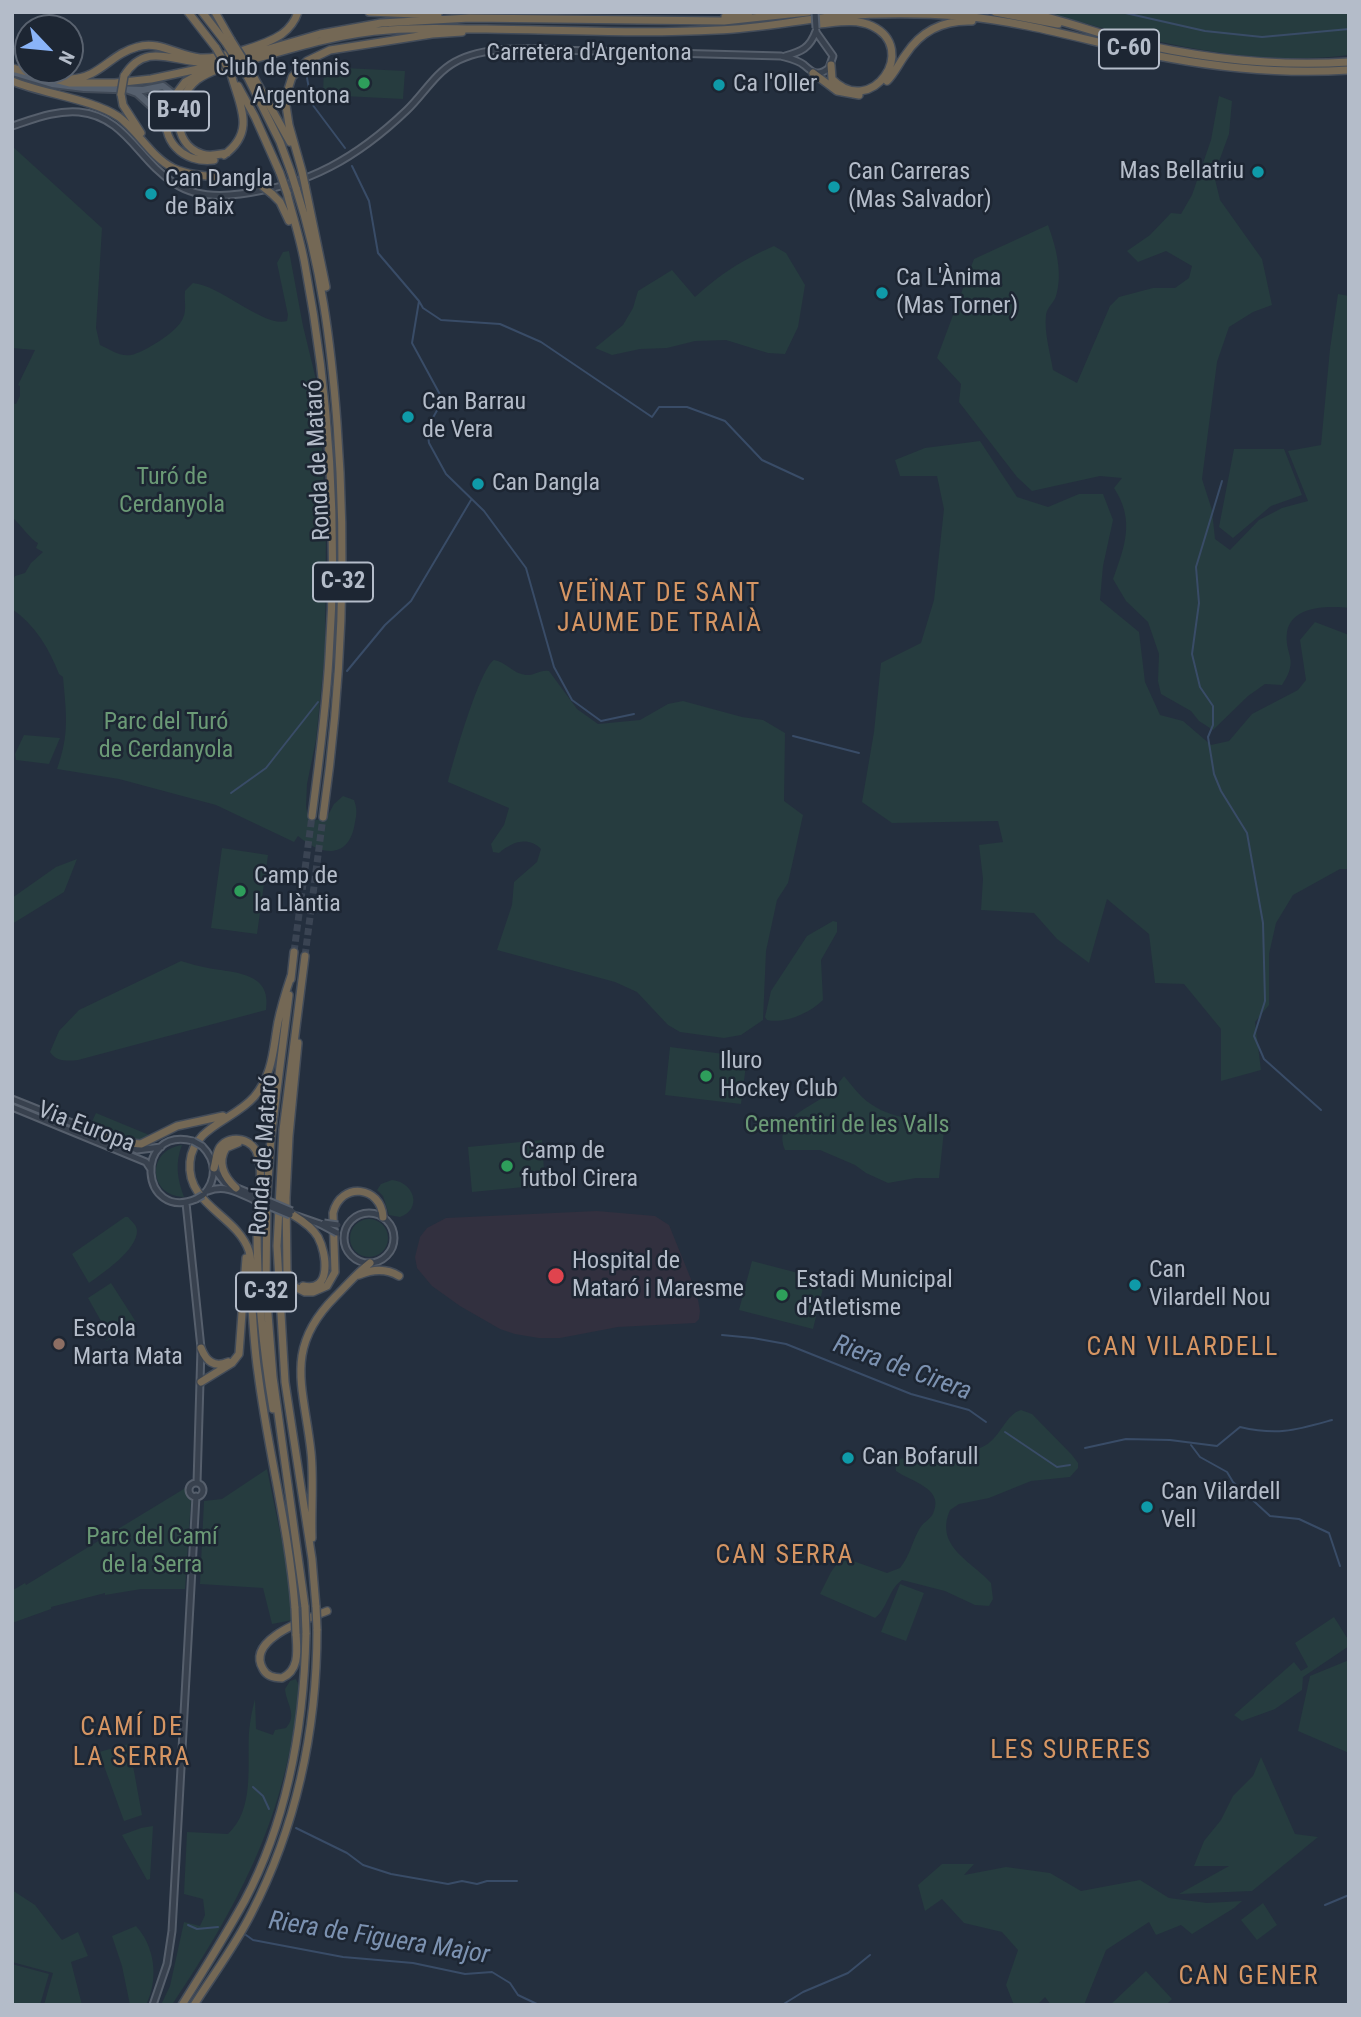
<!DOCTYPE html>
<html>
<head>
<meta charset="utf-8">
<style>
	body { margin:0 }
	#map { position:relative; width:1361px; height:2017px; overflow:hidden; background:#242f3e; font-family:"Roboto Condensed",sans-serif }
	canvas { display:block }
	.frame { position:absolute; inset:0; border:14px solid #b4bcc9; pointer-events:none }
	.north { position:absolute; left:14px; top:14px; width:70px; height:70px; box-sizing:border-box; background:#1d2633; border:2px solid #59626f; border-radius:50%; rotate:116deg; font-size:19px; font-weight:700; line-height:28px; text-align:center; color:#b4bcc9 }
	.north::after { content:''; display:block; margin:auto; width:24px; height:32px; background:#8ab4f8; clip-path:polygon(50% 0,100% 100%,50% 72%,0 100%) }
</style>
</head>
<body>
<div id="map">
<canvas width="1361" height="2017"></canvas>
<div class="frame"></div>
<div class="north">N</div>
</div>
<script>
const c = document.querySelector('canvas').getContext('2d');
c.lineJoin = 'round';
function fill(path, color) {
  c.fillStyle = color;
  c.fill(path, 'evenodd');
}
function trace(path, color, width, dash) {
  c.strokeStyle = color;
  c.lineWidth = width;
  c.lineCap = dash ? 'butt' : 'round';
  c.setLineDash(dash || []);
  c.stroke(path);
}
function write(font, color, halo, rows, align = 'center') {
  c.font = font + ' "Roboto Condensed",sans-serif';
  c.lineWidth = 5;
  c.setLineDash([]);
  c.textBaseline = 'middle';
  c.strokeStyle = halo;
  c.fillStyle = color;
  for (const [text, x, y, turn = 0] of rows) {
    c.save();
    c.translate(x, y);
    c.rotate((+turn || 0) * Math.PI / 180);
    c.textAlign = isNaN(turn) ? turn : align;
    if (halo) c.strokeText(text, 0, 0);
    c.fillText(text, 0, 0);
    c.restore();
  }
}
const medical = new Path2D(`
	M 597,1211 L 655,1216 L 669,1225 L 697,1294 L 700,1311 L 699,1319 L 695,1323 L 618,1327 L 560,1338 L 539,1338 L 515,1334 L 500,1329 L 460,1306 L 432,1286 L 417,1268 L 415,1257 L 420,1237 L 427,1228 L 446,1218 Z`);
const green = new Path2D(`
	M 1043,12 L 1349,12 L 1349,55 C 1245,68 1142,39 1043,12 Z
	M 324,67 L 405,71 L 403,99 L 323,95 Z
	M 1219,96 L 1232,101 L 1229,134 L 1214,175 L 1220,200 L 1262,259 L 1272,305 L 1253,312 L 1229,327 L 1217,362 L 1202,479 L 1212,510 L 1215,539 L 1230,550 L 1259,520 L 1282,508 L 1308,501 L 1288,451 L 1321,445 L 1330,349 L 1338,294 L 1349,296 L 1349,608 C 1329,606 1292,605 1287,632 C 1284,656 1300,658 1282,685 L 1265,684 L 1248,696 L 1213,730 L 1199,721 L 1191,711 L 1161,694 L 1158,681 L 1159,654 L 1148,622 L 1126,601 L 1113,579 C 1125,546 1135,520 1114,488 L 1122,478 L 1100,476 L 1032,491 L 1017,477 L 959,402 L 961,384 L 937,358 L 974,259 L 1048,225 C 1056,247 1063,273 1056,296 C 1054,303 1047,307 1046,315 C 1044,332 1050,352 1053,370 L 1077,383 L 1110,306 L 1119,297 L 1153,288 L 1175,288 L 1189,278 L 1192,266 L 1166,251 L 1138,262 L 1127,251 L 1150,235 L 1171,213 L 1181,214 L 1192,195 L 1211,140 Z
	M 12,146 L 102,228 L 96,328 L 100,345 C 109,349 120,357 131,355 C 143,353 179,331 183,318 C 187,310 184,300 185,291 L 193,283 C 222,286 264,328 287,321 L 288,315 L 277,263 L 283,252 L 289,251 L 303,326 L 319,392 L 326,530 L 325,651 L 316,740 L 307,784 L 306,806 L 307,812 L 315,820 L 326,819 L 334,804 L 343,796 L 354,800 C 357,808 357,814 355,822 C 350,859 322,857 298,836 L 294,842 L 216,805 L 119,779 L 57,769 C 70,733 66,713 63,677 L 59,674 C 49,648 35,625 12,609 L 12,582 L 15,576 L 25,573 L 31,563 L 43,552 L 36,548 L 38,543 C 31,540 20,524 12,517 L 12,403 L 16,404 L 20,396 L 20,386 L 18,385 L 35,350 L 12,348 Z
	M 774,246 L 786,253 L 805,285 L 798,327 L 785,354 L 768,353 L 726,340 L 695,341 L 667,348 L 640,349 L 612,355 L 595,348 L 623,325 L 633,308 L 638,291 L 672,270 L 695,297 C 722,273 740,261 774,246 Z
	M 980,441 L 1017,497 L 1048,507 L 1079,494 L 1103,494 L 1113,520 L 1103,566 L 1100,600 L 1139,632 L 1145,682 L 1160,715 L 1183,721 L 1211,745 L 1229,741 L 1252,714 L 1298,690 L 1306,680 L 1300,640 L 1315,622 L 1349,635 L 1349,869 L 1340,869 L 1293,895 L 1276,923 L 1269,954 L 1269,1005 L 1255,1022 L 1261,1070 L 1221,1081 L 1221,1029 L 1184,984 L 1155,983 L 1149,934 L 1107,899 L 1089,963 L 1057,939 L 1034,913 L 981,910 L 983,879 L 979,845 L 1003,842 L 998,821 L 892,823 L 862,802 L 874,732 L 881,663 L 921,643 L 934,600 L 944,509 L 937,476 L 900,476 L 895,460 L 925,448 Z
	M 1234,449 L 1284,449 L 1302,495 L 1271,506 L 1233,538 L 1219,527 Z
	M 494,660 C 505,661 513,674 526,675 C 534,676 540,669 549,671 L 577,709 L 598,724 L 640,720 L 668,704 L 683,701 L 742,717 L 763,720 L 785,733 L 784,801 L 803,815 L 788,883 L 777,900 L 766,951 L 763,1020 L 741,1035 L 724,1038 L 680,1032 L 668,1025 L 637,992 L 615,982 L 497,950 L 512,905 L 514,882 L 537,862 L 541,849 C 528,836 512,842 499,853 L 493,852 L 491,844 L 504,825 L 509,808 L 448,782 C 453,761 480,668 494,660 Z
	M 24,735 L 60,738 L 49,764 L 16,760 L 15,754 Z
	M 222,848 L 268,855 L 257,934 L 211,928 Z
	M 77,859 L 64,892 L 12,924 L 12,898 L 56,867 Z
	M 833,921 L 837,922 L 837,932 L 821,960 L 823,1000 C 810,1013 785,1024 767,1020 L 765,1017 L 771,991 L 807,936 Z
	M 181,961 C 190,964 199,966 208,968 C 235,973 272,972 266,1010 L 78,1060 C 68,1061 56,1062 50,1052 L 59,1031 L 79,1010 Z
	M 670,1047 L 747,1057 L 741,1104 L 665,1095 Z
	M 844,1076 C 850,1083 856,1091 862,1097 C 886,1119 915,1120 945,1121 L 939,1178 L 916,1178 L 888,1183 L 866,1173 L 855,1165 L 820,1150 L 785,1150 C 773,1122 805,1109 824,1097 C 832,1091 838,1084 844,1076 Z
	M 96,1113 L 154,1137 C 134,1148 110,1133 90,1126 Z
	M 542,1140 L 545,1185 L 472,1192 L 468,1147 Z
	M 182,1145 C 175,1163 177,1178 184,1197 C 148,1196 146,1150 182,1145 Z
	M 392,1180 C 414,1182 423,1209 400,1217 L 389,1215 L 383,1196 L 377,1190 L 381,1184 Z
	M 125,1217 L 128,1217 C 132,1222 137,1225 137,1231 C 137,1250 103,1273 89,1283 L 72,1254 Z
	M350 1238a19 19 0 1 1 38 0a19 19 0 1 1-38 0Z
	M 752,1261 L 825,1280 L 813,1329 L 739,1310 Z
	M 111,1283 L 136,1322 L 105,1342 L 110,1337 L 88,1298 Z
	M 1021,1410 L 1032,1414 L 1072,1455 L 1078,1463 L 1078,1468 L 1070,1477 L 1031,1481 L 989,1498 L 959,1504 L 950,1510 C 934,1547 972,1561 991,1583 L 993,1599 L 989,1606 L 975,1605 L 945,1591 L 902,1580 C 888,1590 888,1608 875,1618 L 820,1594 L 831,1572 L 842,1557 L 887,1573 L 900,1568 C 910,1556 912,1541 920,1528 C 924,1521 932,1519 934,1511 C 943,1488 910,1481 896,1471 L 895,1463 L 898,1459 C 926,1455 961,1459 986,1445 C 1001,1436 1006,1414 1021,1410 Z
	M 267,1469 L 291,1585 L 293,1620 L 272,1624 L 263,1588 L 200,1584 L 204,1501 L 222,1499 Z
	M 187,1487 L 191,1500 L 185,1589 L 141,1589 L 105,1595 L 105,1593 L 51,1607 L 51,1609 L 12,1623 L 13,1590 L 25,1583 L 26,1585 Z
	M 900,1584 L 924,1593 L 906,1641 L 881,1632 Z
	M 1334,1617 L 1349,1641 L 1349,1646 L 1303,1677 L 1302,1690 L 1275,1709 L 1242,1721 L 1234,1715 L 1294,1662 L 1301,1671 L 1308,1667 L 1295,1643 Z
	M 1349,1660 L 1349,1753 L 1298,1731 L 1310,1676 Z
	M 296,1679 L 299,1686 C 288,1813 241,1901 172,2005 L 161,2005 L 170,1986 L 184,1922 L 200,1926 L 205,1915 L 203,1899 L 184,1894 L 187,1832 L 228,1834 C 255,1809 247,1765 249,1732 C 250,1721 252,1710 255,1699 L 256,1729 L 273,1735 L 275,1730 L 286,1728 C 298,1715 286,1703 285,1689 L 290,1681 Z
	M 129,1744 L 142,1815 L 124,1821 L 99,1752 Z
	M 1261,1757 L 1295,1834 L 1318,1837 L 1252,1891 L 1179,1894 L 1229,1866 L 1194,1866 L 1204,1841 L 1221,1820 L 1233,1796 L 1253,1776 Z
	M 153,1826 L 150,1879 L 147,1880 L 122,1835 L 141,1828 Z
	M 942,1864 L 974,1864 L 964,1875 L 1006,1867 L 1050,1873 L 1081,1891 L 1140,1880 L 1169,1898 L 1207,1903 L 1242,1901 L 1234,1908 L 1192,1934 L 1181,1925 L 1156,1935 L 1149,1922 L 1106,1950 L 1084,2005 L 1051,2005 L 1045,1997 L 1037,2005 L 1014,2005 L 1006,1985 L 1018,1950 L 1002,1932 L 964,1923 L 942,1899 L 925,1911 L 918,1885 Z
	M 12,1890 L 35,1905 L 62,1940 L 78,1932 L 88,1956 L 71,1962 L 82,2005 L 44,2005 L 53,1973 L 12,1962 Z
	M 1263,1903 L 1277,1925 L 1257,1940 L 1241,1920 Z
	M 136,1926 C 155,1947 159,1979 146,2005 L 130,2005 L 122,1966 L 112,1936 Z
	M 12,1964 L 49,1974 L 40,2005 L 12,2005 Z
	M 1146,1971 L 1172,1999 L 1166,2005 L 1110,2005 Z`);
const stream = new Path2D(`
	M 1121,12 L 1205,31 L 1262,37 L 1349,29
	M 307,78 L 312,104 L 345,148
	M 352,166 L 369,201 L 378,253 L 419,301 L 412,343 L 443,400 L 427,428 L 429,443 L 446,474 L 484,511 L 526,568 L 554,667 L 572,700 L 601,721 L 634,714
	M 419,301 L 423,308 L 441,320 L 500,324 L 541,342 L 652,417 L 659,407 L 687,407 L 725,421 L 762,460 L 803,479
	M 1222,481 L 1196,567 L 1199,603 L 1192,654 L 1200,687 L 1213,706 L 1213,725 L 1208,737 L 1214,774 L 1221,791 L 1247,833 L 1263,923 L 1265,1001 L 1254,1036 L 1264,1059 L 1321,1110
	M 347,671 L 385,625 L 411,601 L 471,500
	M 793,736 L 859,753
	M 231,793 L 266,768 L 318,702
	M 722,1335 L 753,1338 L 786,1344 L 911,1394 L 969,1410 L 986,1422
	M 1005,1432 L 1057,1467 L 1070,1465
	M 1191,1445 L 1200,1457 L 1227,1472 L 1233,1482 L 1270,1516 L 1299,1519 L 1329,1533 L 1340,1566
	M 1085,1448 L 1126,1439 L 1170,1440 L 1217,1446 L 1240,1427 C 1278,1436 1296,1430 1332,1420
	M 253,1787 L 263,1796 L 269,1809
	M 296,1828 L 347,1853 L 363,1865 L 391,1874 L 448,1884 L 462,1881 L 477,1884 L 487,1881 L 517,1881
	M 1325,1905 L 1349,1895
	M 188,1925 L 197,1929 L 218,1927
	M 246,1935 L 253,1940 L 343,1957 L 413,1963 L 465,1974 L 492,1972 L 510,1983 L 518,1995 L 539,2005
	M 782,2005 L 803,1992 L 848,1973 L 870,1955`);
const motorwayTunnel = new Path2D(`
	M 294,952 L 312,816
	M 305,956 L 323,817`);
const tertiary = new Path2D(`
	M 785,56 C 801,52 810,48 816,31
	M 12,126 C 34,119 56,110 79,112 C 125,116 139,161 174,183 C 193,196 218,197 240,194 C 308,186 358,157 407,110 C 423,95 435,73 455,62 C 492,41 554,51 596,51 C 658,53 719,54 781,56 C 788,58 798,60 804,65 C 813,73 818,77 829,68 L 833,56 L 816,32
	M 12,1099 L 92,1131
	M 12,1107 L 146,1162 L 150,1168
	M 193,1141 C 133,1126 140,1222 196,1199
	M 117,1142 L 137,1150 L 161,1147
	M 202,1146 C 217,1161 217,1180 203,1195
	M 214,1169 L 225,1183 L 254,1195
	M 208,1191 C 225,1184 239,1193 254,1200
	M 186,1203 L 201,1348 L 197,1483
	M344 1238a25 25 0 1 1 50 0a25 25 0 1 1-50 0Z
	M 297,1216 L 320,1224
	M189 1490a7 7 0 1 1 14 0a7 7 0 1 1-14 0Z
	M 153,2005 L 167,1964 L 172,1931 L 196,1496`);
const primary = new Path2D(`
	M 12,72 L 52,84 L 84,88 L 143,90 L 163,86 L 172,93 L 173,102 L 167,110 L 157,111 L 137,93 L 123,88`);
const motorway = new Path2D(`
	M 188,12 L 216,48
	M 202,12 L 226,43
	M 215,12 L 231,40
	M 369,12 L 438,15
	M 995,12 L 1058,24
	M 1025,12 C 1059,19 1091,31 1124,40 C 1198,58 1273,67 1349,62
	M 725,17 L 749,12
	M 817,24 C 834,23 855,18 872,26 C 920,49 871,119 832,79 L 831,65
	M 12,68 L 70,83 L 115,83 L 151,79 L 203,68 L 320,34 L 381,23 L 470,18 L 724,21 L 808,12
	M 251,72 L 290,142
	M 813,73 L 837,91 L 859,95
	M 124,76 C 147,38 179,66 211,62
	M 247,76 L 280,142 L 291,172
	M 70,79 C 100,78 110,54 137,47 C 159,40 178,56 200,58 C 219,59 266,45 282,34 C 290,28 295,21 298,12
	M 12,81 C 44,94 92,99 119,117 C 139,132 151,157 173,168 C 201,181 234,173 262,186
	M 887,81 C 895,73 899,63 906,54 C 921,31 944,20 972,21
	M 238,86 L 255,117 L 280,173
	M 121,94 L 123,105 L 141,133
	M 173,98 L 185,82 L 203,72
	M 168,109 C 159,140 183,164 214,160
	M 227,153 C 219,154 211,157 202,154 C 170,144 174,98 197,80 C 212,69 233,65 251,60 C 296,47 342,33 389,30 C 421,27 453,29 486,29 C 563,30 640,34 717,30 C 758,29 798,20 839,16 C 879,13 921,13 961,16 C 1032,22 1100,45 1169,58 C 1229,69 1288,74 1349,70
	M 224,155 C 257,131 239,105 231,74
	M 302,171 L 289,125 L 285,99 L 292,77 L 307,61 L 330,50 L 432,34 L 462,32
	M 305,185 L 326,287
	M 296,188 C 321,265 331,343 337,423 C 347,558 342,683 323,817
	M 287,193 C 293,217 301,241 305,265 C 329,393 338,527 329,657 C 326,710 319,763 312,816
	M 272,194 L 280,202 L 289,221
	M 305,956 L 283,1130 L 277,1246 L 285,1382 L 312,1559 L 316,1607
	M 291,976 C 286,991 281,1007 278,1022 C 273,1049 273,1075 254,1097 C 234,1120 193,1127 190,1162 C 186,1205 237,1215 249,1251 C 253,1264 251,1280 251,1294 C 253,1320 254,1347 258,1373 C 268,1452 289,1529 295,1608
	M 291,979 L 294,952
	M 289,995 L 271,1138 L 267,1195 L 266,1289 L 273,1377 L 305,1607
	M 298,1043 L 289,1136 L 286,1198 L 287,1271 L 295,1287 L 305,1292 L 313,1292 L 327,1286 L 335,1272 L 333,1213 C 341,1181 381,1186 383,1217
	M 90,1130 L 129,1143 L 141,1144 L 177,1126 L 223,1116
	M 214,1168 C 216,1161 216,1153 220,1147 C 231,1133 254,1139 258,1156 C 264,1174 257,1206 257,1226 C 257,1286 263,1350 273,1409
	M 236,1188 C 224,1177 217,1163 226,1148 L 238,1143
	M 293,1215 C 303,1221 312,1227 318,1237 C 327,1254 332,1293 303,1286
	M 359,1275 C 373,1269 386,1268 399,1276
	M 201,1348 C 206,1361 214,1368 228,1362
	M 201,1382 L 232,1363 L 239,1354 L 246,1258
	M 312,1538 C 311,1509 314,1480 311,1452 C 304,1387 283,1349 335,1297 C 347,1285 357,1273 370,1263
	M 296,1634 C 297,1650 300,1670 282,1678 C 275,1678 267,1677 263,1669 C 245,1639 308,1619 327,1611
	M 182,2005 C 204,1970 225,1936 245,1900 C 289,1817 304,1725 306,1633
	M 194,2005 C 213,1975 235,1946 251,1914 C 297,1825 317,1729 317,1629`);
const tertiaryBridge = new Path2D(`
	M 815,12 L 816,28
	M 193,1141 L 202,1146
	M 254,1195 L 292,1211
	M 196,1199 L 203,1195
	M 254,1200 L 290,1215
	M 324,1223 L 338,1225
	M 320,1224 L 337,1233`);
const motorwayBridge = new Path2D(`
	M 231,40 L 251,72
	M 226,43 L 247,76
	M 216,48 L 231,74
	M 121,94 L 124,76
	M 302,171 L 305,185
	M 291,172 L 296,188
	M 280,173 L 287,193
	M 262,186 L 272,194
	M 305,1607 L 306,1633
	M 316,1607 L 317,1629
	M 295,1608 L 296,1634`);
const markers = [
	[364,83,7,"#2e9e5b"],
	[719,85,7,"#0f9aa8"],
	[1258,172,7,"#0f9aa8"],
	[834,187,7,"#0f9aa8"],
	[151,194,7,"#0f9aa8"],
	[882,293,7,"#0f9aa8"],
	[408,417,7,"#0f9aa8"],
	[478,484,7,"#0f9aa8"],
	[240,891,7,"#2e9e5b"],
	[706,1076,7,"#2e9e5b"],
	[507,1166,7,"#2e9e5b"],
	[556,1276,9,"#e0444e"],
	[1135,1285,7,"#0f9aa8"],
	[782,1295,7,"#2e9e5b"],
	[59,1344,7,"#8d6e63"],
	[848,1458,7,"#0f9aa8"],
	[1147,1507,7,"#0f9aa8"]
];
const shields = [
	[1129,49,60],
	[179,111,60],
	[343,582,60],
	[266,1292,60]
];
const shieldNames = [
	["C-60",1129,49],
	["B-40",179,111],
	["C-32",343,582],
	["C-32",266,1292]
];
const streetNames = [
	["Carretera d'Argentona",589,54],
	["Ronda de Mataró",319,460,-93],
	["Via Europa",86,1128,21],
	["Ronda de Mataró",265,1155,-86]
];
const poiNames = [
	["Club de tennis",350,69,"right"],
	["Argentona",350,97,"right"],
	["Ca l'Oller",733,85],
	["Mas Bellatriu",1244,172,"right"],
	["Can Carreras",848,173],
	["(Mas Salvador)",848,201],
	["Can Dangla",165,180],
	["de Baix",165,208],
	["Ca L'Ànima",896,279],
	["(Mas Torner)",896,307],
	["Can Barrau",422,403],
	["de Vera",422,431],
	["Can Dangla",492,484],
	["Camp de",254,877],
	["la Llàntia",254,905],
	["Iluro",720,1062],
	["Hockey Club",720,1090],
	["Camp de",521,1152],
	["futbol Cirera",521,1180],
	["Hospital de",572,1262],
	["Mataró i Maresme",572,1290],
	["Can",1149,1271],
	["Vilardell Nou",1149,1299],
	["Estadi Municipal",796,1281],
	["d'Atletisme",796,1309],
	["Escola",73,1330],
	["Marta Mata",73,1358],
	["Can Bofarull",862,1458],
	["Can Vilardell",1161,1493],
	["Vell",1161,1521]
];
const parkNames = [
	["Turó de",172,478],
	["Cerdanyola",172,506],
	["Parc del Turó",166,723],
	["de Cerdanyola",166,751],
	["Cementiri de les Valls",847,1126],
	["Parc del Camí",152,1538],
	["de la Serra",152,1566]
];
const neighbourhoodNames = [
	["VEÏNAT DE SANT",660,594],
	["JAUME DE TRAIÀ",660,624],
	["CAN VILARDELL",1183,1348],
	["CAN SERRA",785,1556],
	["CAMÍ DE",132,1728],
	["LA SERRA",132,1758],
	["LES SURERES",1071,1751],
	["CAN GENER",1249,1977]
];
const waterNames = [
	["Riera de Cirera",902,1369,20],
	["Riera de Figuera Major",379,1939,9]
];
fill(medical, '#32303f');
fill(green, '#263c3f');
trace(stream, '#394c67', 2);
trace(motorwayTunnel, '#3a4453', 7, [7, 3.5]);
trace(tertiary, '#565f6c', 9);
trace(primary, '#414a57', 10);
trace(motorway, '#434c59', 10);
trace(tertiary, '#38414e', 5);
trace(primary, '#56606e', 6);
trace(motorway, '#746855', 7);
trace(tertiaryBridge, '#565f6c', 9, []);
trace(motorwayBridge, '#434c59', 10, []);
trace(tertiaryBridge, '#38414e', 5);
trace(motorwayBridge, '#746855', 7);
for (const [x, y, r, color] of markers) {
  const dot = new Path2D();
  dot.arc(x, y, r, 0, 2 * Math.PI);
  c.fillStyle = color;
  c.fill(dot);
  trace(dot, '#1d2633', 2.5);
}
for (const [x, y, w] of shields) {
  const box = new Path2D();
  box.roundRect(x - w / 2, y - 19.5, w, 39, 5);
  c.fillStyle = '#1d2633';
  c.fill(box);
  trace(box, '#b4bcc9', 2);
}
write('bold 23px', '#b4bcc9', null, shieldNames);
write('24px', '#b4bcc9', '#1d2633', streetNames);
write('24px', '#b4bcc9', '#1d2633', poiNames, 'left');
write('24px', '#6b9a76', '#1d2633', parkNames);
c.letterSpacing = '2px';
write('26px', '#d59563', '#1d2633', neighbourhoodNames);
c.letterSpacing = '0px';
write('italic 26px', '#7c92b1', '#1d2633', waterNames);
</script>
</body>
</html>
